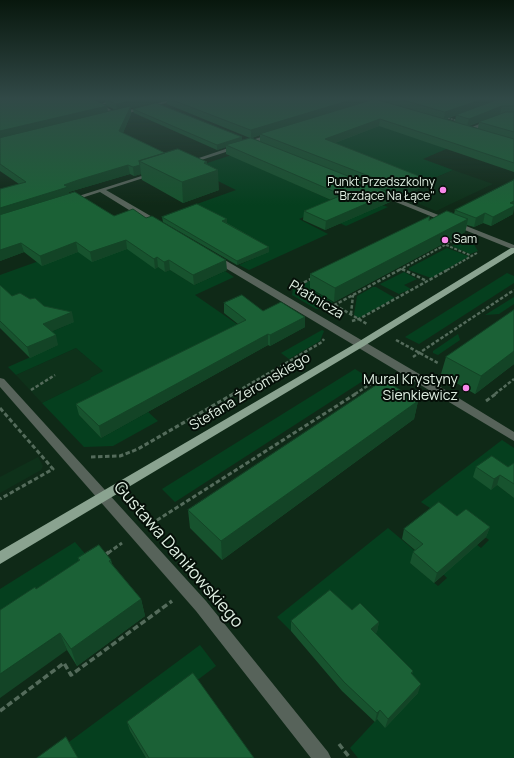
<!DOCTYPE html>
<html>
<head>
<meta charset="utf-8">
<style>
	body { margin:0 }
	canvas { display:block; background:#0f2917 }
</style>
</head>
<body>
<canvas width="514" height="758"></canvas>
<script>
const c = document.querySelector('canvas').getContext('2d');
c.lineJoin = 'round';
function fill(path, color) {
  c.fillStyle = color;
  c.fill(path, 'evenodd');
}
function trace(path, color, width, dash) {
  c.strokeStyle = color;
  c.lineWidth = width;
  c.lineCap = dash ? 'butt' : 'round';
  c.setLineDash(dash || []);
  c.stroke(path);
}
function write(font, color, halo, rows, align = 'center') {
  c.font = font + ' Manrope,sans-serif';
  c.lineWidth = 4;
  c.setLineDash([]);
  c.textBaseline = 'middle';
  c.strokeStyle = halo;
  c.fillStyle = color;
  for (const [text, x, y, turn = 0] of rows) {
    c.save();
    c.translate(x, y);
    c.rotate((+turn || 0) * Math.PI / 180);
    c.textAlign = isNaN(turn) ? turn : align;
    if (halo) c.strokeText(text, 0, 0);
    c.fillText(text, 0, 0);
    c.restore();
  }
}
const built = new Path2D(`
	M 453,170 L 493,184 L 436,211 L 397,195 Z
	M 76,348 L 103,371 L 90,378 L 92,379 L 42,403 L 16,375 Z
	M 38,457 L 43,466 L 41,470 L 0,493 L 0,477 Z`);
const green = new Path2D(`
	M 367,111 L 453,146 L 423,159 L 453,170 L 418,185 L 272,142 Z
	M 250,149 L 246,162 L 362,214 L 382,205 L 388,207 L 346,226 L 316,212 L 299,219 L 328,234 L 249,270 L 239,265 L 269,251 L 166,215 L 236,190 L 192,168 Z
	M 145,223 L 158,267 L 165,272 L 170,270 L 194,285 L 225,271 L 234,277 L 195,295 L 247,331 L 79,415 L 101,438 L 148,412 L 158,421 L 113,446 L 84,447 L 42,403 L 91,379 L 90,378 L 103,371 L 76,348 L 16,375 L 8,367 L 58,345 L 46,334 L 67,325 L 30,310 L 0,290 L 0,275 Z
	M 465,237 L 471,240 L 478,251 L 470,254 L 452,246 Z
	M 447,248 L 468,256 L 468,257 L 431,278 L 409,270 L 409,268 Z
	M 404,272 L 417,279 L 404,285 L 411,289 L 399,294 L 381,285 L 380,284 Z
	M 507,273 L 514,276 L 514,283 L 419,344 L 405,337 Z
	M 309,281 L 316,284 L 309,288 L 333,302 L 321,309 L 316,309 L 292,295 L 293,289 Z
	M 373,287 L 376,287 L 395,298 L 359,318 L 354,315 L 357,296 Z
	M 514,297 L 514,304 L 499,314 L 485,315 Z
	M 322,330 L 324,331 L 320,341 L 289,359 L 281,353 Z
	M 458,334 L 460,340 L 438,355 L 433,353 L 433,351 Z
	M 355,369 L 366,376 L 366,379 L 175,502 L 162,489 Z
	M 502,440 L 514,448 L 514,471 L 497,485 L 514,498 L 514,758 L 358,758 L 350,748 L 377,719 L 385,728 L 329,601 L 291,631 L 277,617 L 388,528 L 420,555 L 410,563 L 438,586 L 447,578 L 443,574 L 476,544 L 481,548 L 489,540 L 463,520 L 436,512 L 421,502 Z
	M 75,542 L 87,556 L 0,613 L 0,589 Z
	M 200,645 L 216,666 L 130,731 L 146,758 L 77,758 L 69,742 Z`);
const pathFar4 = new Path2D(`
	M 445,117 L 458,121`);
const pathFar3 = new Path2D(`
	M 446,245 L 472,256
	M 402,269 L 404,270
	M 399,270 L 456,239
	M 447,270 L 477,253`);
const pathFar2 = new Path2D(`
	M 402,269 L 427,281
	M 294,287 L 313,278
	M 335,305 L 367,324
	M 329,308 L 401,269
	M 351,314 L 353,295
	M 352,321 L 359,319 L 449,269
	M 396,340 L 438,363
	M 413,357 L 514,290
	M 31,390 L 55,375
	M 233,394 L 322,342 L 324,339
	M 355,394 L 383,376
	M 495,394 L 514,379`);
const pathFar1 = new Path2D(`
	M 486,401 L 497,393
	M 0,408 L 53,469 L 0,499
	M 91,457 L 120,456 L 138,449 L 235,393
	M 151,524 L 357,393
	M 108,553 L 122,543`);
const path = new Path2D(`
	M 105,555 L 109,552
	M 0,711 L 64,663 L 71,675 L 172,601
	M 339,744 L 350,758`);
const minor = new Path2D(`
	M 118,99 L 124,99 L 102,105 L 117,113 L 174,99 L 180,99 L 118,116 L 95,105 Z
	M 362,99 L 368,99 L 383,104 L 381,105 Z
	M 514,114 L 514,118 L 504,118 L 470,131 L 465,130 L 501,115 Z
	M 273,133 L 275,134 L 275,136 L 189,164 L 184,163 Z
	M 151,173 L 156,174 L 106,190 L 161,222 L 161,226 L 155,226 L 100,192 L 69,202 L 66,200 Z
	M 378,191 L 514,245 L 514,250 L 376,194 L 375,193 Z
	M 212,256 L 218,256 L 421,375 L 514,432 L 514,441 L 212,260 Z
	M 0,378 L 4,379 L 206,601 L 328,752 L 331,758 L 311,758 L 196,611 L 0,387 Z`);
const major = new Path2D(`
	M 511,248 L 514,248 L 514,253 L 364,346 L 0,564 L 0,551 L 358,342 Z`);
const wall = new Path2D(`
	M 0,99 L 366,99 L 365,102 L 374,99 L 370,99 L 514,99 L 514,172 L 379,126 L 335,143 L 424,178 L 423,187 L 399,197 L 391,194 L 390,202 L 325,230 L 303,220 L 304,211 L 331,200 L 226,154 L 226,147 L 217,150 L 134,113 L 133,109 L 242,137 L 242,140 L 250,138 L 167,104 L 167,100 L 131,108 L 131,114 L 123,133 L 165,153 L 207,165 L 219,190 L 183,203 L 142,180 L 141,174 L 134,176 L 130,174 L 79,189 L 69,192 L 69,194 L 227,270 L 194,285 L 170,270 L 165,272 L 158,267 L 155,269 L 127,249 L 92,262 L 78,252 L 42,266 L 24,252 L 0,261 L 19,184 L 0,171 ZM 105,101 L 106,105 L 115,110 L 108,112 L 107,106 L 100,103 ZM 468,111 L 456,115 L 455,122 L 446,119 ZM 500,114 L 502,114 L 479,122 L 478,128 L 469,126 ZM 260,135 L 260,141 L 252,138 Z
	M 455,210 L 513,214 L 491,226 L 483,223 L 474,227 L 467,225 L 465,232 L 334,302 L 310,288 L 310,274 L 430,219 L 454,214 Z
	M 162,217 L 227,219 L 227,223 L 269,247 L 269,252 L 237,265 L 163,222 Z
	M 0,285 L 12,296 L 30,299 L 44,306 L 74,322 L 52,331 L 58,345 L 30,358 L 0,328 Z
	M 224,303 L 263,311 L 305,327 L 270,346 L 268,345 L 101,438 L 79,415 L 76,404 L 238,324 L 224,313 Z
	M 514,310 L 514,364 L 475,394 L 441,374 L 446,357 Z
	M 418,401 L 414,419 L 222,560 L 190,528 L 188,510 Z
	M 514,463 L 514,498 L 497,485 L 491,490 L 473,477 L 476,467 L 508,467 Z
	M 457,516 L 490,527 L 486,537 L 434,583 L 410,563 L 413,552 L 415,550 L 402,539 L 404,529 Z
	M 78,558 L 111,560 L 112,564 L 141,599 L 145,616 L 77,666 L 67,650 L 36,589 L 79,561 Z
	M 352,610 L 379,622 L 377,632 L 375,633 L 413,671 L 412,674 L 418,693 L 385,728 L 377,719 L 375,722 L 342,691 L 291,631 L 291,621 Z
	M 127,722 L 254,758 L 146,758 L 130,731 Z`);
const shadedWall = new Path2D(`
	M 93,99 L 105,99 L 105,101 L 94,104 Z
	M 142,99 L 167,99 L 167,100 L 131,108 L 131,114 L 120,139 L 116,104 Z
	M 354,99 L 366,99 L 365,102 L 260,134 L 260,135 L 251,138 L 251,130 Z
	M 483,99 L 511,99 L 493,102 L 444,119 L 445,112 Z
	M 107,106 L 108,113 L 0,140 L 0,131 Z
	M 502,106 L 500,114 L 467,126 L 469,119 Z
	M 380,119 L 379,126 L 324,147 L 325,139 Z
	M 242,137 L 242,142 L 226,145 L 226,147 L 217,150 L 217,145 Z
	M 207,162 L 208,173 L 218,170 L 219,190 L 183,203 L 182,182 L 204,163 Z
	M 128,165 L 130,174 L 79,189 L 69,192 L 70,196 L 0,218 L 0,208 L 78,180 Z
	M 140,165 L 141,174 L 134,176 L 133,167 Z
	M 424,178 L 423,187 L 399,197 L 400,188 Z
	M 391,193 L 390,202 L 325,230 L 326,221 Z
	M 514,201 L 514,209 L 513,214 L 491,226 L 493,217 L 510,203 Z
	M 485,213 L 483,223 L 474,227 L 476,218 Z
	M 227,219 L 227,223 L 222,221 Z
	M 468,219 L 465,232 L 334,302 L 335,288 Z
	M 126,240 L 127,249 L 92,262 L 90,252 Z
	M 76,242 L 78,252 L 42,266 L 40,256 Z
	M 21,243 L 24,252 L 0,261 L 0,250 Z
	M 269,247 L 269,252 L 237,265 L 237,261 Z
	M 157,257 L 158,267 L 155,269 L 154,259 Z
	M 169,260 L 170,270 L 165,272 L 164,262 Z
	M 226,260 L 227,270 L 194,285 L 193,275 Z
	M 72,312 L 74,322 L 46,334 L 43,324 Z
	M 305,317 L 305,327 L 270,346 L 270,335 Z
	M 268,334 L 268,345 L 101,438 L 99,426 Z
	M 56,335 L 58,345 L 30,358 L 27,347 Z
	M 514,351 L 514,364 L 475,394 L 481,376 Z
	M 418,401 L 414,419 L 222,560 L 221,541 Z
	M 500,475 L 497,485 L 491,490 L 494,479 Z
	M 490,527 L 486,537 L 434,583 L 437,573 Z
	M 141,599 L 145,616 L 77,666 L 71,649 Z
	M 379,622 L 377,632 L 369,639 L 371,629 Z
	M 60,633 L 67,650 L 0,698 L 0,674 Z
	M 421,684 L 418,693 L 385,728 L 388,719 Z
	M 380,710 L 377,719 L 375,722 L 377,713 Z`);
const building = new Path2D(`
	M 0,99 L 93,99 L 107,106 L 0,131 Z
	M 106,99 L 142,99 L 116,104 Z
	M 170,99 L 354,99 L 251,130 Z
	M 375,99 L 514,139 L 514,163 L 380,119 L 325,139 L 424,178 L 400,188 L 260,134 Z
	M 400,99 L 483,99 L 445,112 Z
	M 499,99 L 514,99 L 514,106 L 502,106 L 469,119 L 456,115 Z
	M 156,103 L 242,137 L 217,145 L 133,109 Z
	M 131,106 L 119,131 L 165,153 L 139,161 L 140,165 L 133,167 L 128,165 L 78,180 L 64,185 L 68,187 L 0,208 L 0,189 L 26,182 L 0,164 L 0,138 Z
	M 506,112 L 514,112 L 514,132 L 479,122 Z
	M 251,138 L 391,193 L 326,221 L 304,211 L 342,195 L 226,145 Z
	M 178,149 L 207,162 L 204,163 L 218,170 L 182,182 L 139,161 Z
	M 514,180 L 514,201 L 510,203 L 514,204 L 514,206 L 493,217 L 485,213 L 476,218 L 455,210 Z
	M 75,192 L 114,216 L 133,209 L 146,218 L 152,216 L 226,260 L 193,275 L 169,260 L 164,262 L 157,257 L 154,259 L 126,240 L 90,252 L 76,242 L 40,256 L 21,243 L 0,250 L 0,215 Z
	M 197,204 L 227,219 L 222,221 L 269,247 L 237,261 L 162,217 Z
	M 447,211 L 468,219 L 335,288 L 310,274 L 430,216 L 429,220 Z
	M 0,285 L 12,296 L 20,293 L 30,299 L 35,298 L 44,306 L 72,312 L 43,324 L 56,335 L 27,347 L 0,321 Z
	M 242,295 L 263,311 L 281,302 L 305,317 L 270,335 L 268,334 L 99,426 L 76,404 L 246,320 L 224,303 Z
	M 514,310 L 514,351 L 481,376 L 446,357 Z
	M 384,380 L 418,401 L 221,541 L 188,510 Z
	M 492,456 L 508,467 L 514,463 L 514,484 L 500,475 L 494,479 L 476,467 Z
	M 439,502 L 457,516 L 466,509 L 490,527 L 437,573 L 413,552 L 423,544 L 404,529 Z
	M 99,545 L 111,560 L 109,561 L 141,599 L 71,649 L 60,633 L 0,674 L 0,610 L 35,587 L 36,589 L 80,560 L 78,558 Z
	M 330,590 L 352,610 L 360,603 L 379,622 L 371,629 L 413,671 L 411,673 L 421,684 L 388,719 L 380,710 L 377,713 L 344,682 L 291,621 Z
	M 193,673 L 254,758 L 149,758 L 127,722 Z
	M 66,737 L 78,758 L 37,758 Z`);
const markers = [
	[443,190,4,"#f888ea"],
	[445,240,4,"#f888ea"],
	[466,388,4,"#f888ea"]
];
const farPoinames = [
	["Punkt Przedszkolny",435,183],
	["\"Brzdące Na Łące\"",435,197],
	["Sam",453,240,"left"]
];
const streetNames = [
	["Płatnicza",316,300,31],
	["Stefana Żeromskiego",250,392,-31]
];
const poiNames = [
	["Mural Krystyny",458,380],
	["Sienkiewicz",458,396]
];
const nearStreetnames = [
	["Gustawa Daniłowskiego",178,555,49]
];
fill(built, '#0e311a');
fill(green, '#053f1e');
trace(pathFar4, '#546b5b', 1.5, [2, 1]);
trace(pathFar3, '#546b5b', 2, [3, 1.5]);
trace(pathFar2, '#546b5b', 2.5, [3.5, 2]);
trace(pathFar1, '#546b5b', 3, [4.5, 2.5]);
trace(path, '#546b5b', 3.5, [6, 3]);
fill(minor, '#57635a');
fill(major, '#8aa390');
fill(wall, '#17532e');
fill(shadedWall, '#134426');
fill(building, '#1b6136');
trace(building, '#134426', 1);
const sky = c.createLinearGradient(0, 0, 0, 205);
sky.addColorStop(0, '#08170d');
sky.addColorStop(0.48, '#314947');
sky.addColorStop(1, '#31494700');
c.fillStyle = sky;
c.fillRect(0, 0, 514, 205);
for (const [x, y, r, color] of markers) {
  const dot = new Path2D();
  dot.arc(x, y, r, 0, 2 * Math.PI);
  c.fillStyle = color;
  c.fill(dot);
  trace(dot, '#050f08', 1.5);
}
write('12px', '#e0f0e3', '#050f08', farPoinames, 'right');
write('14px', '#e0f0e3', '#050f08', streetNames);
write('14px', '#e0f0e3', '#050f08', poiNames, 'right');
write('17px', '#e0f0e3', '#050f08', nearStreetnames);
</script>
</body>
</html>
